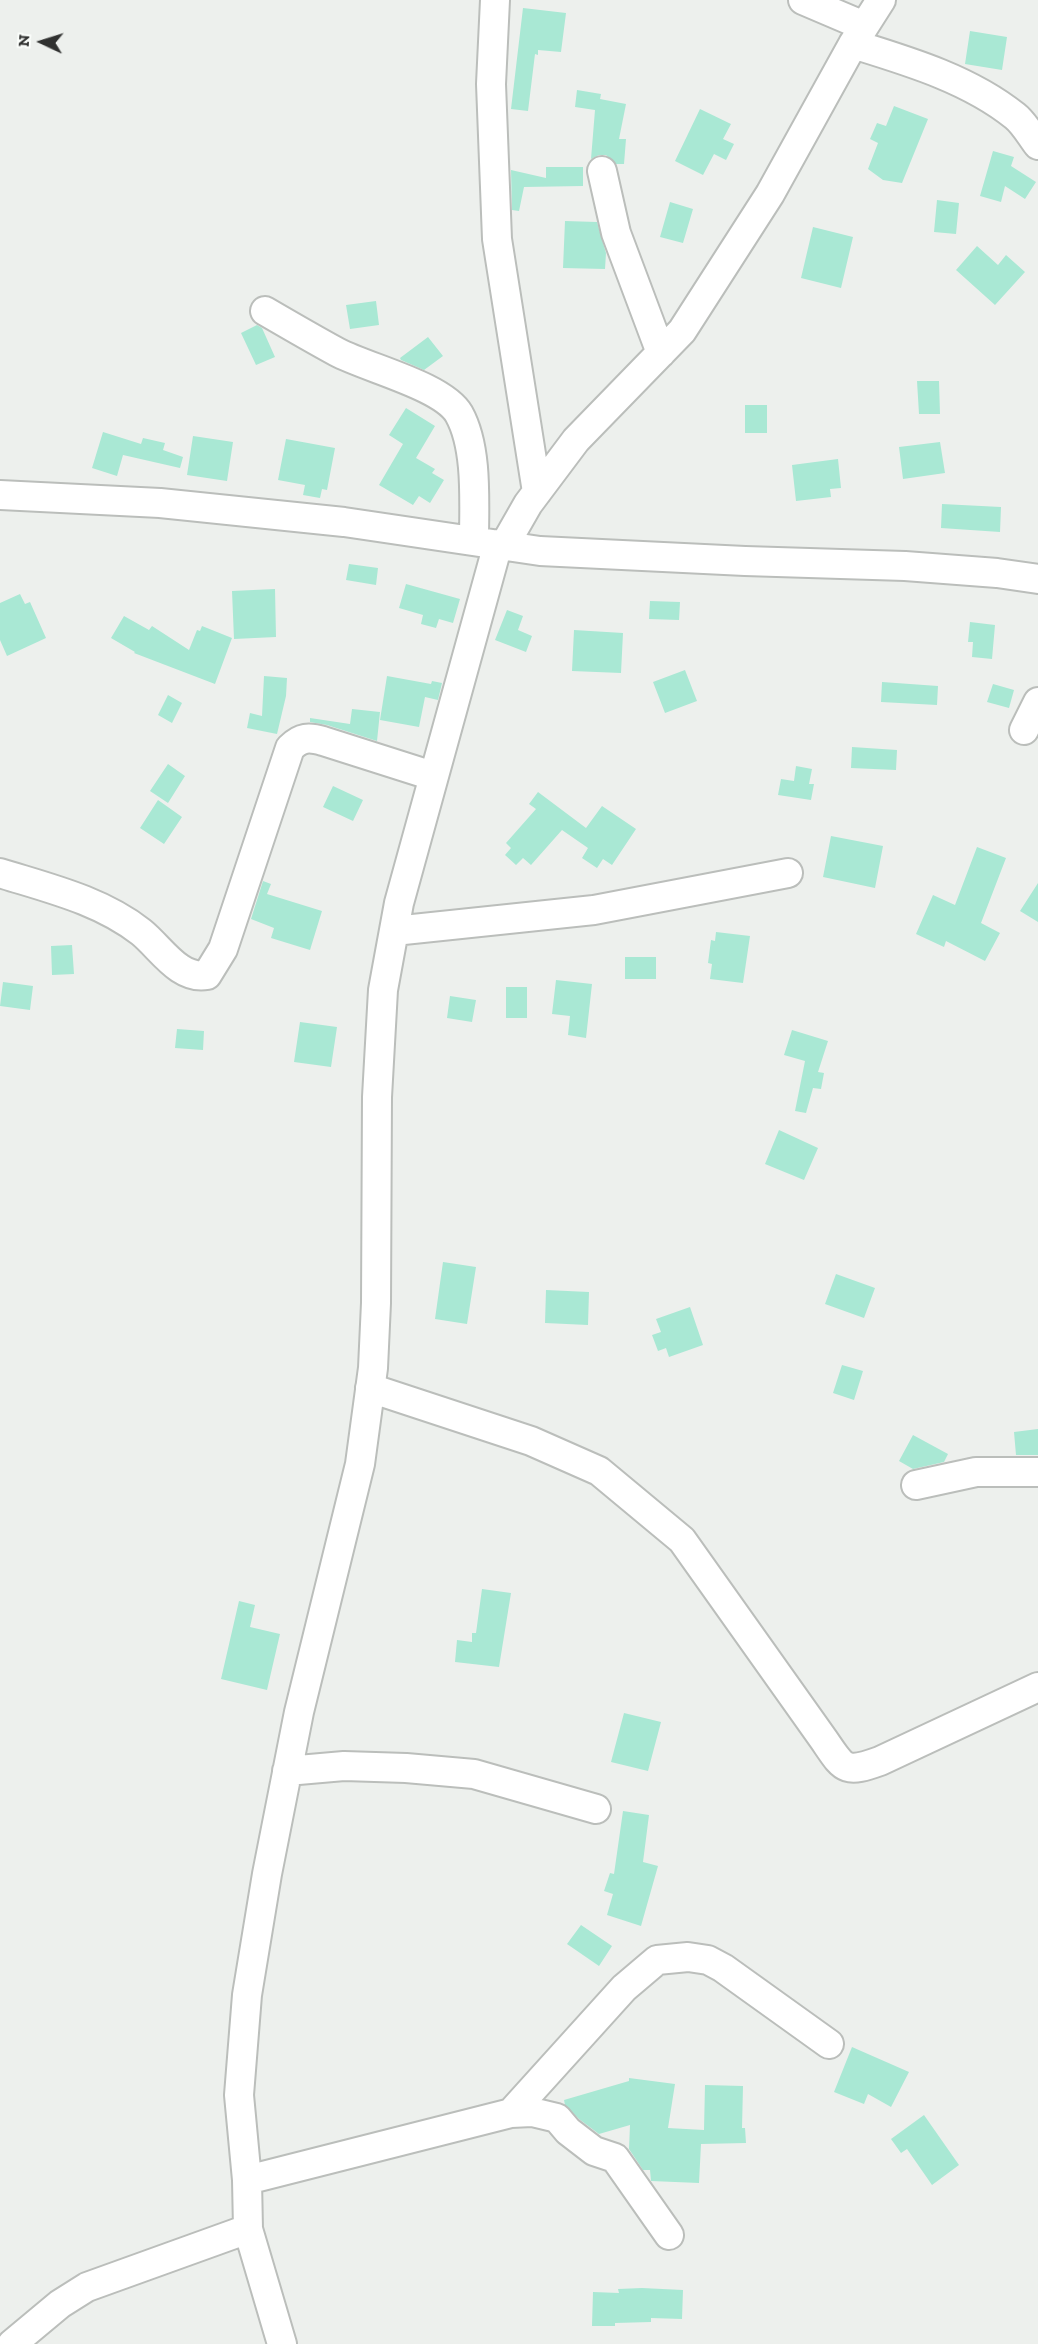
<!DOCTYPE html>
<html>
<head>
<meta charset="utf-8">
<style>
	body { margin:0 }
	#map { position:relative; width:1038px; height:2344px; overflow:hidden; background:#edf0ed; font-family:"Zilla Slab",serif }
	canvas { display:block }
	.north { position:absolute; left:12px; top:12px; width:60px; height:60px; -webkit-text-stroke:4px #fafdfa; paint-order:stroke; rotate:274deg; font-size:16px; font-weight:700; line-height:24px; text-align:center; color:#303130 }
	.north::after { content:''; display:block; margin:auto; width:21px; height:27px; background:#303130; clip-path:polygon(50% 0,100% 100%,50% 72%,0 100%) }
</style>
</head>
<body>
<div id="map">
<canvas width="1038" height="2344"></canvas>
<div class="north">N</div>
</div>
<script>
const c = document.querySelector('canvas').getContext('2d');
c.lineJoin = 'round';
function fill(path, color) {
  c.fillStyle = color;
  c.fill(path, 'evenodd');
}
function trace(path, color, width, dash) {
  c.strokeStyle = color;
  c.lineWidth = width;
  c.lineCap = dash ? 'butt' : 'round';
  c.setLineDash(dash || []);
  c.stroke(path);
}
const building = new Path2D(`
	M 523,8 L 566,13 L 561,52 L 538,50 L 538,55 L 535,54 L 528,111 L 511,109 Z
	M 970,31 L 1007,37 L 1002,70 L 965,64 Z
	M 577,90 L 601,94 L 600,99 L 626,104 L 619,139 L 626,139 L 624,164 L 616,164 L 606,155 L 599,155 L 591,159 L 595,110 L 575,107 Z
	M 894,106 L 928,119 L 902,183 L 883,180 L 868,169 L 878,143 L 870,139 L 877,123 L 886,126 Z
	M 700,109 L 731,124 L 723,139 L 734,144 L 726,160 L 714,154 L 703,175 L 675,161 Z
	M 993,151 L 1014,157 L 1011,166 L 1036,182 L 1025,199 L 1005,186 L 1001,202 L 980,196 Z
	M 546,167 L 583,167 L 583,186 L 524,187 L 519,211 L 512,210 L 511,170 L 546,178 Z
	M 937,200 L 959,203 L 956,234 L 934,232 Z
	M 670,202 L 693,209 L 683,243 L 660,237 Z
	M 565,221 L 597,222 L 606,253 L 605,269 L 563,268 Z
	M 813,227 L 853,237 L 841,288 L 801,278 Z
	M 977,246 L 998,265 L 1006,255 L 1025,272 L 995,305 L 956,270 Z
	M 376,301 L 379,325 L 350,329 L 346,305 Z
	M 257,325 L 262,328 L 275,357 L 256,365 L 241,333 Z
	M 428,337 L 443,356 L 424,370 L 401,360 L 400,358 Z
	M 917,381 L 939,381 L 940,414 L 919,414 Z
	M 745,405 L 767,405 L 767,433 L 745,433 Z
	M 406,408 L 435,426 L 416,458 L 435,469 L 432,473 L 444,480 L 430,503 L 419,496 L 413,505 L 379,485 L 403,444 L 389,435 Z
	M 103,432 L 141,444 L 143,438 L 165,443 L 163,450 L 183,457 L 180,468 L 123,455 L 117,476 L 92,468 Z
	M 193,436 L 233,442 L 227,481 L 187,475 Z
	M 286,439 L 335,448 L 327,490 L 322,489 L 320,498 L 303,495 L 305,485 L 278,480 Z
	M 940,442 L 945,473 L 903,479 L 899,447 Z
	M 838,459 L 841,488 L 830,489 L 831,497 L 796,501 L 792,465 Z
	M 942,504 L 1001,507 L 1000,532 L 941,528 Z
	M 349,564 L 378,568 L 376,585 L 346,580 Z
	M 406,584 L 460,599 L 453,623 L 439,619 L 436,628 L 421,624 L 423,615 L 399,608 Z
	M 275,589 L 276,637 L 234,639 L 232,591 Z
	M 20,594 L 25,604 L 30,602 L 46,638 L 7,656 L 0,640 L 0,603 Z
	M 650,601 L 680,602 L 679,620 L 649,619 Z
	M 507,610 L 523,616 L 518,630 L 532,636 L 526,652 L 495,640 Z
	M 124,616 L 149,630 L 152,626 L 189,650 L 197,630 L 200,631 L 202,626 L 232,638 L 215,684 L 134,653 L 135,652 L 111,638 Z
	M 970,622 L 995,625 L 992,659 L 972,657 L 973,642 L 968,642 Z
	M 574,630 L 623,633 L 621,673 L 572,671 Z
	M 685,670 L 697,701 L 665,713 L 653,682 Z
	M 264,676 L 287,678 L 286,696 L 277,734 L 247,728 L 250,713 L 262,716 Z
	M 387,676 L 431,684 L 432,681 L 442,683 L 438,700 L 425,697 L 419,727 L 380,720 Z
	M 882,682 L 938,686 L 937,705 L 881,702 Z
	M 993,684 L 1014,690 L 1009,708 L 987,702 Z
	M 168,695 L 182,703 L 172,723 L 158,715 Z
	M 352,709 L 380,712 L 377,741 L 327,725 L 310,722 L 310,718 L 350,724 Z
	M 852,747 L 897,750 L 896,770 L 851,768 Z
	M 168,764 L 185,776 L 168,803 L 150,791 Z
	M 796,766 L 812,769 L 809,784 L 814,784 L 811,800 L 778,795 L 781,779 L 794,781 Z
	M 333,786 L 363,800 L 353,821 L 323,807 Z
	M 538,792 L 586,828 L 602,806 L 636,829 L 612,865 L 603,859 L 597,868 L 582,858 L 588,848 L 562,830 L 531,865 L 523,858 L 516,865 L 505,855 L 511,848 L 506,843 L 536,809 L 529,804 Z
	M 158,800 L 182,817 L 164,844 L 140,828 Z
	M 831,836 L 883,846 L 875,888 L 823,877 Z
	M 977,847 L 1006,858 L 981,923 L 1000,933 L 985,961 L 946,941 L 944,947 L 916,934 L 933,895 L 955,905 Z
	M 263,881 L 271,884 L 267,894 L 322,911 L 310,950 L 271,938 L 274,928 L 251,919 Z
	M 1038,883 L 1038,922 L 1020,911 Z
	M 716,932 L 750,936 L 743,983 L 710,979 L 712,964 L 708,963 L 711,940 L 715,941 Z
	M 72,945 L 74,974 L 52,975 L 51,946 Z
	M 625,957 L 656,957 L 656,979 L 625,979 Z
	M 556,980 L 592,984 L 586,1038 L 568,1035 L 570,1016 L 552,1014 Z
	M 3,982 L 33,986 L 30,1010 L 0,1006 Z
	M 506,987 L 527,987 L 527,1018 L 506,1018 Z
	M 450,996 L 476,1000 L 472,1022 L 447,1018 Z
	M 300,1022 L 337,1027 L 331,1067 L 294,1062 Z
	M 177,1029 L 204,1031 L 203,1050 L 175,1048 Z
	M 792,1030 L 828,1041 L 818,1072 L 824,1073 L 821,1089 L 813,1088 L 806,1113 L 795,1111 L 805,1061 L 784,1055 Z
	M 779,1130 L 818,1148 L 804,1180 L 765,1164 Z
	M 443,1262 L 476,1267 L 467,1324 L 435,1319 Z
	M 836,1274 L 875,1288 L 864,1318 L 825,1304 Z
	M 546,1290 L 589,1292 L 588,1325 L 545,1323 Z
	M 690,1307 L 703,1345 L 669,1357 L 666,1348 L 658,1351 L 652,1335 L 661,1332 L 656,1319 Z
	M 842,1365 L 863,1371 L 854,1400 L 833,1393 Z
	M 1038,1429 L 1038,1455 L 1016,1455 L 1014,1432 Z
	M 913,1435 L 948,1454 L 944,1462 L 913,1469 L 899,1461 Z
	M 482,1589 L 511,1593 L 499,1667 L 455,1662 L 457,1640 L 472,1642 L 472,1633 L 476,1633 Z
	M 239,1601 L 255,1605 L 250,1627 L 280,1634 L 267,1690 L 221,1679 Z
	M 624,1713 L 661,1722 L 648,1771 L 611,1762 Z
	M 623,1811 L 649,1815 L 643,1862 L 658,1866 L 641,1926 L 607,1915 L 613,1894 L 604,1891 L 610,1873 L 614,1874 Z
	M 581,1925 L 612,1946 L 599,1966 L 567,1944 Z
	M 852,2047 L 909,2072 L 891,2107 L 868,2094 L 864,2104 L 834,2092 Z
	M 629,2078 L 675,2084 L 668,2128 L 704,2130 L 705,2085 L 743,2086 L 742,2128 L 745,2128 L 746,2143 L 701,2144 L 699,2183 L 651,2181 L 650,2170 L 643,2170 L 629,2149 L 630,2125 L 599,2134 L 579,2119 L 565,2105 L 564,2100 L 629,2081 Z
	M 924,2115 L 959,2165 L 932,2185 L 907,2149 L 901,2153 L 891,2139 Z
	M 642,2288 L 683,2290 L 682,2319 L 651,2318 L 651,2322 L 615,2323 L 615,2326 L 592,2326 L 593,2292 L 619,2293 L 618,2289 Z`);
const minor = new Path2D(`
	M 495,0 L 491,84 L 497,239 L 537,492
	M 803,0 L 864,26
	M 853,44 C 908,61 969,79 1015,116 C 1024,123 1031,136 1038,145
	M 602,171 L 616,233 L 661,353
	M 265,311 C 289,325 313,339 337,352 C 367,368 443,386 459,414 C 478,448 474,503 474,541
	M 0,495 L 160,503 L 344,522 L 540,551 L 745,561 L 905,566 L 997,573 L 1038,579
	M 504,546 L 528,504 L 576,440 L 682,331 L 770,194 L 853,44 L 881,0
	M 1024,730 L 1038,702
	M 0,873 C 48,888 100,900 141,932 C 161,948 179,980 207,975 L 223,949 L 290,748 C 301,737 309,737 323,741 L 433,776
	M 394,931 L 594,910 L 788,873
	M 370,1388 L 531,1441 L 599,1471 L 682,1540 L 824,1740 C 844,1769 844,1774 880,1761 L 1038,1687
	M 916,1485 L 976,1472 L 1038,1472
	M 287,1771 L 344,1766 L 406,1768 L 474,1774 L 596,1809
	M 511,2113 L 624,1988 L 657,1960 L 688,1957 L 708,1960 L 723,1968 L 829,2044
	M 247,2180 L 239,2095 L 247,1995 L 267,1874 L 299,1712 L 360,1464 L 373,1368 L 376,1303 L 377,1097 L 383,990 L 399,903 L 498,544
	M 248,2229 L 282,2344
	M 12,2344 L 60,2304 L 87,2287 L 248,2229 L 247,2180 L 511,2113 L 532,2112 L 557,2118 L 568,2131 L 594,2151 L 615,2158 L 669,2235`);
fill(building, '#a9e8d4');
trace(minor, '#bbbebb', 32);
trace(minor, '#fff', 28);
</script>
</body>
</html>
